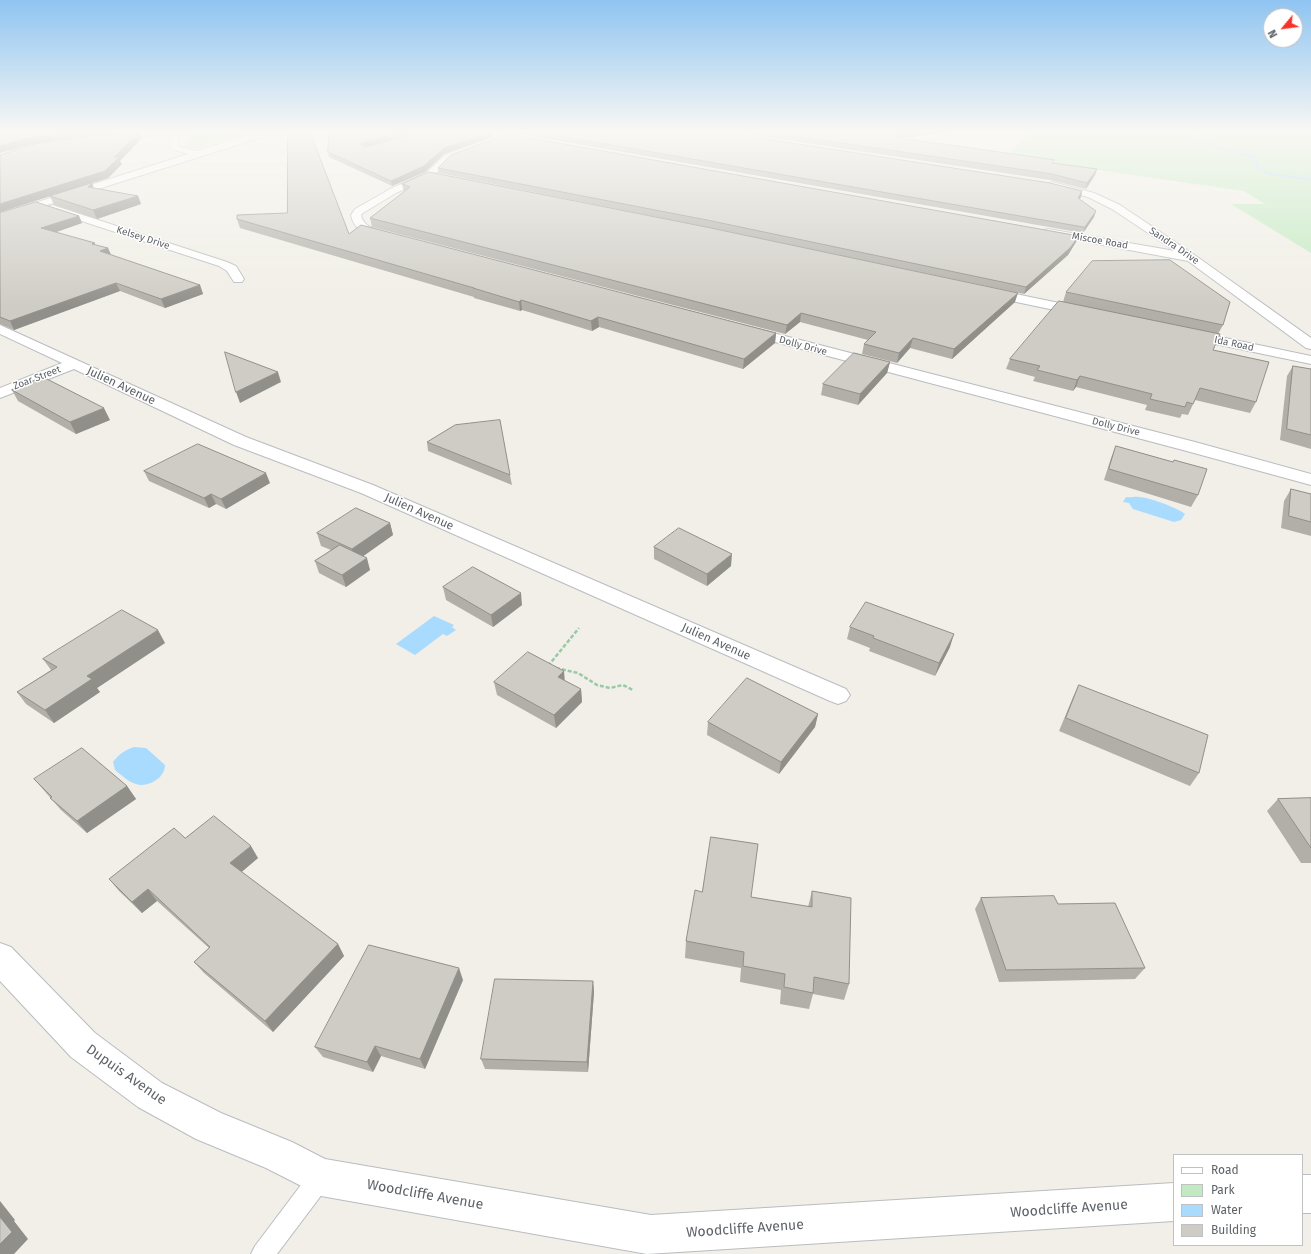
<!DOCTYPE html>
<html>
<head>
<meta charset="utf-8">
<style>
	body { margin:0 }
	#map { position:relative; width:1311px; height:1254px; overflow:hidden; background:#f1efe7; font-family:"Fira Sans",sans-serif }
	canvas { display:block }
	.legend { position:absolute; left:1173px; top:1154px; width:130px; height:92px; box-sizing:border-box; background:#fff; border:1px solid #bfc1c3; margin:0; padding:5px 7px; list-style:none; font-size:12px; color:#5e6368 }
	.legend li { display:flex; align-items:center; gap:8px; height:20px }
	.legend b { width:20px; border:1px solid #bfc1c3 }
	.north { position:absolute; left:1263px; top:8px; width:40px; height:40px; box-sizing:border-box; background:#fff; border:1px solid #bfc1c3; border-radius:50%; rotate:241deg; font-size:11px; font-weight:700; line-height:16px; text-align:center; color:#5e6368 }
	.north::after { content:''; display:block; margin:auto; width:14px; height:18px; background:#f83226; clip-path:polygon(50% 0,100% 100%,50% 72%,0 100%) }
</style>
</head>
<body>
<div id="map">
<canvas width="1311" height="1254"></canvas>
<ul class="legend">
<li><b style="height:5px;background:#fff"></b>Road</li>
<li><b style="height:11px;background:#c2eac2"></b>Park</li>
<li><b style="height:11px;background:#a9dbff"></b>Water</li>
<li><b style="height:11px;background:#cfccc5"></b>Building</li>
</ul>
<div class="north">N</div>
</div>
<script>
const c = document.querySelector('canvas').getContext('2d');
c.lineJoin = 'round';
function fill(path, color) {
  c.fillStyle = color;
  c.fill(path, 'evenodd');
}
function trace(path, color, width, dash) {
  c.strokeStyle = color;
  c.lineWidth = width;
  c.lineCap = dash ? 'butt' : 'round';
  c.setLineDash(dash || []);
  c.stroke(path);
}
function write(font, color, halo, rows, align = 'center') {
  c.font = font + ' "Fira Sans",sans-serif';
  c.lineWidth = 3;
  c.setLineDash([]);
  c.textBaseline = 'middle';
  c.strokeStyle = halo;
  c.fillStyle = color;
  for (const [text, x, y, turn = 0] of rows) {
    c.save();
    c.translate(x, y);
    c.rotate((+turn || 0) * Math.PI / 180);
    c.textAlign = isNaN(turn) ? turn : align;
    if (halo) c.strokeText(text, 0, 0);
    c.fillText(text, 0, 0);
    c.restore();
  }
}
const green = new Path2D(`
	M 193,132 L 255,132 L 197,148 L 184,148 Z
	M 1033,132 L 1311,132 L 1311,253 L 1231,204 L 1265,204 L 1244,191 L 1006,157 L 1017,144 Z`);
const water = new Path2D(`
	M 1126,497 C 1132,498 1134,496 1139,497 C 1148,497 1178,508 1185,514 L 1181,520 L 1174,522 L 1133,509 L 1129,503 L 1123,502 Z
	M 434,616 L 454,625 L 452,627 L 456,630 L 447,636 L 443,634 L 415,655 L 396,644 Z
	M 134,747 L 146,748 L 165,765 C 165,778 148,788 136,784 C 129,782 121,775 115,770 L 113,762 C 119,754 125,750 134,747 Z`);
const stream = new Path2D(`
	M 1194,132 L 1198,132 L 1197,139 L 1258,157 L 1259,167 L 1269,173 L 1311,178 L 1311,180 L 1268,175 L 1256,168 L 1255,159 L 1194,141 Z`);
const path = new Path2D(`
	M 548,666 L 579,628
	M 556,668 L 578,673 L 597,685 L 610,688 L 623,685 L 633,690`);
const lane = new Path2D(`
	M 321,1166 L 329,1169 L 332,1177 L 329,1185 L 277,1254 L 251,1254 L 255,1246 L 313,1169 Z`);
const street = new Path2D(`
	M 147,132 L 176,132 L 172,134 L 111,139 L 107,137 L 111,135 Z
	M 499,135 L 505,135 L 506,137 L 451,159 L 432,177 L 396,193 L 363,213 L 361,215 C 364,229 379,230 391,234 L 392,236 L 391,238 C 386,240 382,238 378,237 C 365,233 354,230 351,215 L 355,209 L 390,189 L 426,173 L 445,155 Z
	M 1052,182 L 1094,193 L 1120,205 L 1196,256 L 1311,338 L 1311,349 L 1306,348 L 1188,261 L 1044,234 L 1043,232 L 1044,230 L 1048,229 L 1175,251 L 1112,209 L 1088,197 L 1049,187 L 1047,185 Z
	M 52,205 L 227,262 L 236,266 L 244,279 L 242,282 L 234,282 L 227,271 L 219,266 L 48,210 L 47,208 Z
	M 987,288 L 1083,308 L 1088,309 L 1090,312 L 1088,315 L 1083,316 L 983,295 L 981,292 L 983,289 Z
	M 0,325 L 246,437 L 373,485 L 846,689 L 850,695 L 846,701 L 838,704 L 830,701 L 361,493 L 234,445 L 74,369 L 0,398 L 0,388 L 62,363 L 0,334 Z
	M 746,326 L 1195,442 L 1311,474 L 1311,485 L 1183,450 L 741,333 L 739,330 L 741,327 Z
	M 1187,330 L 1311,356 L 1311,364 L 1182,337 L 1180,334 L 1182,331 Z
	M 0,943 L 11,947 L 95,1033 L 162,1083 L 221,1113 L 292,1142 L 325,1159 L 651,1215 L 1174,1183 L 1174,1221 L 647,1254 L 321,1196 L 266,1168 L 196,1139 L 138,1107 L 71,1057 L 0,981 Z
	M 1302,1175 L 1311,1175 L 1311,1213 L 1302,1213 Z`);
const secondary = new Path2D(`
	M 172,132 L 180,132 L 178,146 L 196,151 L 261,132 L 273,132 L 272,134 L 0,220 L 0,214 L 188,154 L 171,149 L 170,147 Z`);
const wall = new Path2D(`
	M 0,132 L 140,132 L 84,138 L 139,132 L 142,138 L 120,161 L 122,164 L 108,178 L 74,189 L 92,183 L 94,188 L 138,196 L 141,204 L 97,219 L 54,205 L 50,196 L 0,212 L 54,141 L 37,143 Z
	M 492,132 L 492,137 L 444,154 L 425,172 L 392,186 L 329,157 L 328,152 Z
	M 509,132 L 721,132 L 1082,191 L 1081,197 L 1079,199 L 1094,217 L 1083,233 Z
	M 734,132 L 949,132 L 900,138 L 1054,163 L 1097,169 L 1095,175 L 1086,189 L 1050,180 Z
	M 438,168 L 1076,242 L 1068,255 L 1024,294 L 706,227 L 439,173 Z
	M 402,184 L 1015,302 L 952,359 L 910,348 L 897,363 L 862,354 L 864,344 L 868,340 L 800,322 L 785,334 L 372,227 L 370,218 L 404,192 Z
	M 0,213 L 79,216 L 82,223 L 56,232 L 95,243 L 95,245 L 108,248 L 111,255 L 200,285 L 203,294 L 165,308 L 120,291 L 14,330 L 0,324 Z
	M 237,219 L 776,333 L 775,343 L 743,369 L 599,327 L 592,331 L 522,310 L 520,311 L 474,298 L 474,297 L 240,228 Z
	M 1066,292 L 1223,325 L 1218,334 L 1213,350 L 1256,402 L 1250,413 L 1195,400 L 1188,415 L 1182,414 L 1180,418 L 1145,410 L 1147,405 L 1076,387 L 1073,391 L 1033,381 L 1035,377 L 1006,369 L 1010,359 L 1063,302 Z
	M 890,362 L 887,373 L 858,405 L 821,395 L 823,384 Z
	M 1293,366 L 1311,369 L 1311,449 L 1280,440 L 1287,376 Z
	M 12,390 L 110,420 L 76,434 L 18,401 Z
	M 427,442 L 510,475 L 512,485 L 428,451 Z
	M 1116,446 L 1173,462 L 1198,495 L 1191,507 L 1104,480 L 1111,458 Z
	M 144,471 L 270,483 L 226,509 L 216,504 L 209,508 L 149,481 Z
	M 1291,489 L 1311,494 L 1311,536 L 1281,528 L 1284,501 Z
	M 390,523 L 393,535 L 363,556 L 370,570 L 346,587 L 319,573 L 315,561 L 331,550 L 321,546 L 317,533 Z
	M 654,547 L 731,566 L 707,586 L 654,559 Z
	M 443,587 L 522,605 L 493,627 L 446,600 Z
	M 850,627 L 950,647 L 935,676 L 869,651 L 870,648 L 847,639 Z
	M 165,643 L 97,688 L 100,692 L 54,723 L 26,704 L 17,692 L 51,670 L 43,659 Z
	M 565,681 L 581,689 L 582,702 L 556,728 L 497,695 L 494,682 Z
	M 1079,685 L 1199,773 L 1190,786 L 1059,731 L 1073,697 Z
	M 818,714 L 815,727 L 779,774 L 707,735 L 708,722 Z
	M 34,779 L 127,786 L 136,799 L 87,833 L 61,810 Z
	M 1311,798 L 1311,863 L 1301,863 L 1267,811 L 1278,799 Z
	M 185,838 L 258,858 L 241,872 L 338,944 L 344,956 L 273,1032 L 204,973 L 194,962 L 209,948 L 157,901 L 142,913 L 119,891 L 109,879 Z
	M 812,891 L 849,984 L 844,1000 L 813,994 L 809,1009 L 780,1004 L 781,990 L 740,982 L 741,968 L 685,958 L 686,941 L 702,892 L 751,897 L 808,907 Z
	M 981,898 L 1058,904 L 1145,968 L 1135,979 L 999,982 L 975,909 Z
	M 463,980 L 425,1069 L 381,1056 L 373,1072 L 323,1057 L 315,1047 Z
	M 593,981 L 594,992 L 588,1072 L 485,1069 L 481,1059 Z`);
const shadedWall = new Path2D(`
	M 78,132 L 140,132 L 37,143 L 0,153 L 0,146 L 34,136 Z
	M 139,132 L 142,138 L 120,161 L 122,164 L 108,178 L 0,212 L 0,204 L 114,157 Z
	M 403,132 L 422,132 L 363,149 L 361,145 L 361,143 Z
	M 492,132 L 492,137 L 444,154 L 425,172 L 392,186 L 391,181 L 444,148 Z
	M 910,132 L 949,132 L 893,139 L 894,134 Z
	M 1097,169 L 1095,175 L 1086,189 L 1087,183 Z
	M 92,183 L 95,192 L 88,187 Z
	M 1082,191 L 1081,197 L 1076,204 L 1078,198 Z
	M 138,196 L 141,204 L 97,219 L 93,210 Z
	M 1096,211 L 1094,217 L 1083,233 L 1085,227 Z
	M 79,216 L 82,223 L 45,236 L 41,228 Z
	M 1079,236 L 1076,242 L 1068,255 L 1024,294 L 1026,287 Z
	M 108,248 L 112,257 L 100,251 Z
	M 116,283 L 120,291 L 14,330 L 10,321 Z
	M 200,285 L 203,294 L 165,308 L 161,299 Z
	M 1018,293 L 1015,302 L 952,359 L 954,349 Z
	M 521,300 L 522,310 L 520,311 L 519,302 Z
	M 801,313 L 800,322 L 785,334 L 787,325 Z
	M 598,317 L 599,327 L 592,331 L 591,321 Z
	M 776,333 L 775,343 L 743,369 L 744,359 Z
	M 913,338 L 910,348 L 897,363 L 899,353 Z
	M 890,362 L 887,373 L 858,405 L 860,394 Z
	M 278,372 L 281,382 L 240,403 L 236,392 Z
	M 1080,376 L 1076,387 L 1073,391 L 1077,380 Z
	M 104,408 L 110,420 L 76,434 L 70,422 Z
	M 266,473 L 270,483 L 226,509 L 221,499 Z
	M 211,494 L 216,504 L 209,508 L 204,498 Z
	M 390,523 L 393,535 L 355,562 L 352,549 Z
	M 732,554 L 731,566 L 707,586 L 707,574 Z
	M 367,558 L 370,570 L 346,587 L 342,575 Z
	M 521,593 L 522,605 L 493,627 L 491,615 Z
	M 158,630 L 165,643 L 97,688 L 100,692 L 54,723 L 45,710 L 87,676 Z
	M 954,634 L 950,647 L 935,676 L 939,663 Z
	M 564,671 L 565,683 L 558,677 Z
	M 581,689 L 582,702 L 556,728 L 554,715 Z
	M 818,714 L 815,727 L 779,774 L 781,762 Z
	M 127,786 L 136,799 L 87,833 L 77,821 Z
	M 251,846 L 258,858 L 237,876 L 230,863 Z
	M 148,889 L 157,901 L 142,913 L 132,902 Z
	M 338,944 L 344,956 L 273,1032 L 265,1021 Z
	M 459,968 L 463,980 L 425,1069 L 420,1059 Z
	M 593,981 L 594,992 L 588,1072 L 587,1062 Z
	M 375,1046 L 381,1056 L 373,1072 L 367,1062 Z
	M 0,1201 L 15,1220 L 14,1221 L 28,1239 L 14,1254 L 0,1254 Z`);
const building = new Path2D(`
	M 0,132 L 78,132 L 34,136 L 0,146 Z
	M 139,132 L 114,157 L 119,157 L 105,171 L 0,204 L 0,155 L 35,144 L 57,140 Z
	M 288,132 L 310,132 L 349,234 L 361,225 L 776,333 L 744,359 L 598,317 L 591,321 L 521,300 L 519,302 L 473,288 L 474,288 L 237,219 L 237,215 L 287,213 Z
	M 330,132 L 403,132 L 361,143 L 361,145 L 366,147 L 420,132 L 491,132 L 444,148 L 424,166 L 391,181 L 328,152 Z
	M 537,132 L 721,132 L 1050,183 L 1082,191 L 1078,198 L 1096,211 L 1085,227 Z
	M 767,132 L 910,132 L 894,134 L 894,137 L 1055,160 L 1052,163 L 1097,169 L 1087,183 L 1052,174 Z
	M 508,134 L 1079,236 L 1070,248 L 1026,287 L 707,220 L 438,168 L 451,155 Z
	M 429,172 L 706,227 L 1018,293 L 954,349 L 913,338 L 899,353 L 864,344 L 876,332 L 801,313 L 787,325 L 370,218 L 410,187 L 402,184 Z
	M 92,183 L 88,187 L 138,196 L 93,210 L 50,196 Z
	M 36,202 L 79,216 L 41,228 L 95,243 L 92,244 L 108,248 L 100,251 L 200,285 L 161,299 L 116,283 L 10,321 L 0,317 L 0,213 Z
	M 1170,260 L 1230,302 L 1223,325 L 1066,292 L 1092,261 Z
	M 1059,301 L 1220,334 L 1213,350 L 1269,362 L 1256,402 L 1200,388 L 1193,404 L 1187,402 L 1185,407 L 1150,399 L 1152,394 L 1080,376 L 1077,380 L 1037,370 L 1040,366 L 1010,359 Z
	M 225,352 L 278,372 L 236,392 Z
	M 854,353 L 890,362 L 860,394 L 823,384 Z
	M 1293,366 L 1311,369 L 1311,435 L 1287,429 Z
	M 43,377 L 104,408 L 70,422 L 12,390 Z
	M 500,420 L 510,475 L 427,442 L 455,425 Z
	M 198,444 L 266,473 L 221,499 L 211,494 L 204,498 L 144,471 Z
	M 1116,446 L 1173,462 L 1174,460 L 1207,469 L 1198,495 L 1109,469 Z
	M 1291,489 L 1311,494 L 1311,522 L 1289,516 Z
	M 356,508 L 390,523 L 352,549 L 317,533 Z
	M 679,528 L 732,554 L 707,574 L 654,547 Z
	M 340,545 L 367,558 L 342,575 L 315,561 Z
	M 473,567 L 521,593 L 491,615 L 443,587 Z
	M 866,602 L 954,634 L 939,663 L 873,638 L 874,636 L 850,627 Z
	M 122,610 L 158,630 L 87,676 L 92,679 L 45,710 L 17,692 L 57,667 L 43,659 Z
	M 528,652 L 564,671 L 558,677 L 581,689 L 554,715 L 494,682 Z
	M 747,678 L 818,714 L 781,762 L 708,722 Z
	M 1079,685 L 1208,735 L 1199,773 L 1066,718 Z
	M 82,748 L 127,786 L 77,821 L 50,798 L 52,797 L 34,779 Z
	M 1311,798 L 1311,848 L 1278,799 Z
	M 214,816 L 251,846 L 230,863 L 338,944 L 265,1021 L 194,962 L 210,947 L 148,889 L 132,902 L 109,879 L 174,828 L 185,838 Z
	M 711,837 L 758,844 L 751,897 L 812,907 L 812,891 L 851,898 L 849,984 L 814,977 L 813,993 L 784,987 L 785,974 L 743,966 L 744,952 L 686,941 L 695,890 L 702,892 Z
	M 1054,896 L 1058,904 L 1115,903 L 1145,968 L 1006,970 L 981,898 Z
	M 369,945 L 459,968 L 420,1059 L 375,1046 L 367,1062 L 315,1047 Z
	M 495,979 L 593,981 L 587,1062 L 481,1059 Z
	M 0,1217 L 12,1232 L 0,1244 Z`);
const farStreetnames = [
	["Kelsey Drive",143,238,18],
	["Miscoe Road",1100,241,10],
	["Sandra Drive",1174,246,34],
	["Ida Road",1234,344,12],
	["Dolly Drive",803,346,15],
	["Zoar Street",37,378,-21],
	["Dolly Drive",1116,427,14]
];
const streetNames = [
	["Julien Avenue",121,386,25],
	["Julien Avenue",419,512,24],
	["Julien Avenue",716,642,24]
];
const nearStreetnames = [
	["Dupuis Avenue",126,1075,35],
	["Woodcliffe Avenue",425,1195,10],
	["Woodcliffe Avenue",1069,1209,-4],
	["Woodcliffe Avenue",745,1229,-4]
];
fill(green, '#c2eac2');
fill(water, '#a9dbff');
fill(stream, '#a9dbff');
trace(lane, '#b9bcc1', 2);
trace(street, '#b9bcc1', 2);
trace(secondary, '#babec3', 2);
trace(path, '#98caa5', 2.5, [4, 2]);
fill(lane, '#fff');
fill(street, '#fff');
fill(secondary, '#fff');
fill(wall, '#b2afa9');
fill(shadedWall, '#918f8a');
fill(building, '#cfccc5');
trace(building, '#918f8a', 1);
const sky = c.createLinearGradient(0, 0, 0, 307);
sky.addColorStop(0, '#8fc4f1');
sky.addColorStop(0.43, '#f9f8f4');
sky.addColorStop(1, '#f9f8f400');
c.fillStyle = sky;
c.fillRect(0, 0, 1311, 307);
write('10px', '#5e6368', '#fff', farStreetnames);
write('12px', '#5e6368', '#fff', streetNames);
write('14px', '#5e6368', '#fff', nearStreetnames);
</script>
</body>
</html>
